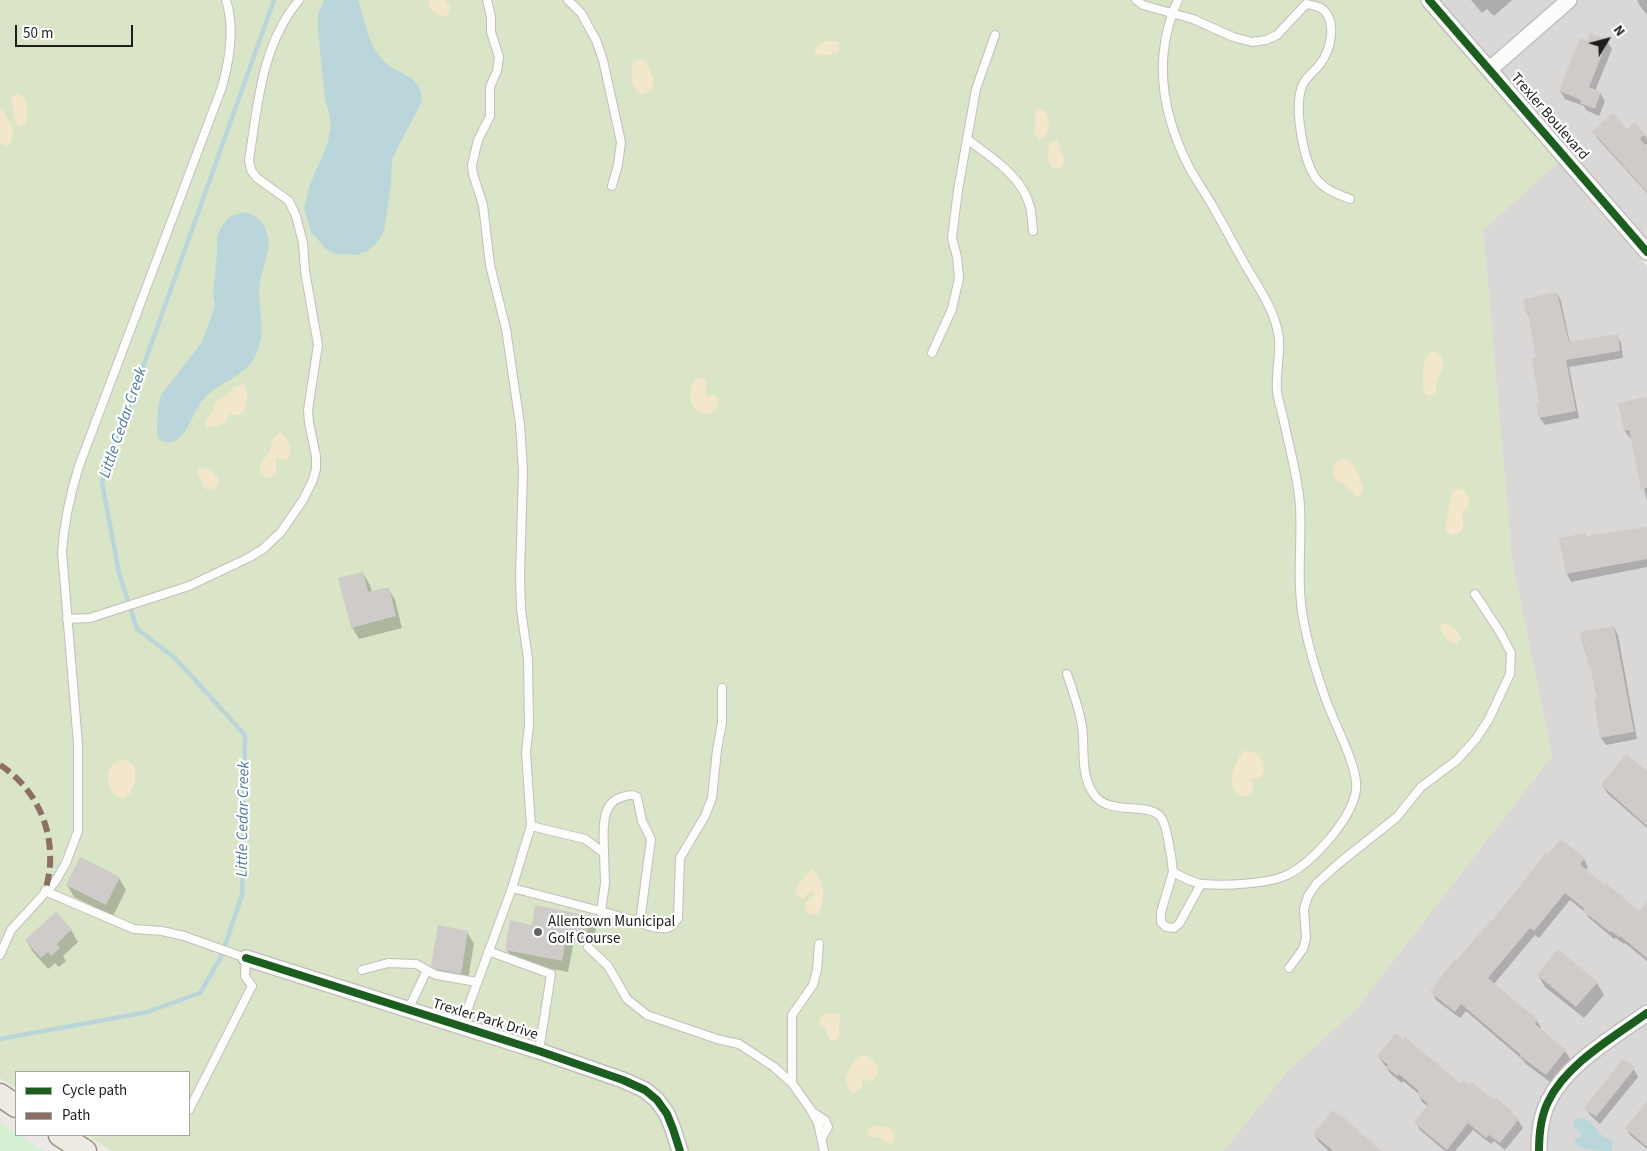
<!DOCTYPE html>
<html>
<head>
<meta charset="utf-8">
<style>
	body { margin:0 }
	#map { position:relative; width:1647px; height:1151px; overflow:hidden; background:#ebe8e5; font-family:"Source Sans 3",sans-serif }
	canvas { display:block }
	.legend { position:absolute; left:15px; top:1071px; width:175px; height:65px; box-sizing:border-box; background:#fff; border:1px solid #a5a5a5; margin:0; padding:6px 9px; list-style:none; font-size:15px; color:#1d1d1d }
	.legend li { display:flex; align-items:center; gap:10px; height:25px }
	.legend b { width:25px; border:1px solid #a5a5a5 }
	.north { position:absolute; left:1582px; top:15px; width:50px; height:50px; -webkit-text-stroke:4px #fff; paint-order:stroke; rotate:53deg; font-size:14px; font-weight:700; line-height:20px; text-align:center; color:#1d1d1d }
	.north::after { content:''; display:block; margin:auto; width:18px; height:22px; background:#1d1d1d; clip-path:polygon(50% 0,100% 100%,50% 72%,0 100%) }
	.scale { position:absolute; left:15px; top:25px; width:118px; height:22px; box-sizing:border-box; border:2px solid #1d1d1d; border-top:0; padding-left:6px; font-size:15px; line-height:18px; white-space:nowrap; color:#1d1d1d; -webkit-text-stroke:4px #fff; paint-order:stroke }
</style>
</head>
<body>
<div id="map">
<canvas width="1647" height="1151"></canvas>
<ul class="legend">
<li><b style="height:6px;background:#1b5e20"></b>Cycle path</li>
<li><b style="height:6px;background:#8d6e63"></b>Path</li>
</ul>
<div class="north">N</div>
<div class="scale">50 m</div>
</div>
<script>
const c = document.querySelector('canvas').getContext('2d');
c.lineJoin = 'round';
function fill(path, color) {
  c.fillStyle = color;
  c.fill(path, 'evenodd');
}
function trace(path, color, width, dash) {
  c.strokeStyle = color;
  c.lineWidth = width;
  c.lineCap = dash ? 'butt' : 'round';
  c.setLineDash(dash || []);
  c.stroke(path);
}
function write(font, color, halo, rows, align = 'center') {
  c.font = font + ' "Source Sans 3",sans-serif';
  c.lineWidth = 4.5;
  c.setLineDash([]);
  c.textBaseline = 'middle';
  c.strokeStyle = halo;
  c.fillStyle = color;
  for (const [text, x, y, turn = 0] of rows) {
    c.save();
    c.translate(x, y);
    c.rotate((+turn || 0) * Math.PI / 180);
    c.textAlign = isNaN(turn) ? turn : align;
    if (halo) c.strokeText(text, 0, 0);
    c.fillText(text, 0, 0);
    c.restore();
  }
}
const residential = new Path2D(`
	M 1434,0 L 1647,0 L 1647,246 Z
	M 1558,162 L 1647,266 L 1647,1151 L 1223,1151 L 1287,1072 L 1356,1009 L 1552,756 L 1512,562 L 1483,230 Z`);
const grass = new Path2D(`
	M 0,0 L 1419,0 L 1558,162 L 1483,230 L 1512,562 L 1552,756 L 1356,1009 L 1287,1072 L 1223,1151 L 112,1151 L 87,1135 L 189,1135 L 189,1072 L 16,1072 L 16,1088 L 0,1078 Z`);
const sand = new Path2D(`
	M 429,0 L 444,0 L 450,6 L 449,13 L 447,16 C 437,18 433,11 428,4 Z
	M 829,41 L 837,41 L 839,43 L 839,52 C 830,53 821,60 814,52 L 820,44 Z
	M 640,59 C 647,60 647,65 650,70 C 656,82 656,91 641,95 C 631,87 630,74 633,63 Z
	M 16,94 L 21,94 C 29,102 29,112 26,122 L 21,127 L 18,126 L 15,121 L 11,101 L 12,97 Z
	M 1039,108 C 1052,111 1050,128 1045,137 L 1039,140 L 1033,133 L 1036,124 L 1034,113 Z
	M 0,109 L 4,112 L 12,127 L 13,135 L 10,144 L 7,146 L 0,143 Z
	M 1055,141 L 1058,141 C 1060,146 1060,150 1062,154 C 1065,161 1067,163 1060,169 L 1052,167 L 1048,161 L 1049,143 Z
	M 1434,351 C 1440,353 1443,359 1444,365 L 1437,381 L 1436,393 L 1429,396 L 1426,395 C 1421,389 1423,366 1425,359 C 1427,354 1430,353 1434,351 Z
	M 701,377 L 705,379 L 707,382 L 705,394 L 710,396 L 714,394 L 719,399 C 719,404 717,410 712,412 C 691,422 681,384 701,377 Z
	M 242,384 L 245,385 C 248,392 249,416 236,415 C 233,415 231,412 229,411 C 228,414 229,417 227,420 C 224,426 212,428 206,427 L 205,421 L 213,411 L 215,402 L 227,395 L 233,388 Z
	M 280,433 C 288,436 292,449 290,457 L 285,460 L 276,458 C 275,467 281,474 269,478 L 261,474 L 260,464 L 271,450 L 271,443 L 273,439 Z
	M 1342,459 C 1356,460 1359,478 1364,488 L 1361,495 L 1358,497 C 1353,494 1353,492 1349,488 C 1342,481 1330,483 1334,468 C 1335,463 1337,461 1342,459 Z
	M 202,468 L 211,470 L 219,480 L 217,487 L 212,490 L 205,489 L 201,480 L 197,474 L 199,469 Z
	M 1459,488 C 1467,491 1470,497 1469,505 L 1462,515 C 1464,524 1464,535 1451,535 L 1446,530 L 1446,522 L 1452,492 L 1453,490 Z
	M 1445,623 C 1453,625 1457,631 1461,638 L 1457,644 C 1449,644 1441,633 1440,625 Z
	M 1244,751 C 1260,751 1262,758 1264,772 L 1259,779 L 1251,778 L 1254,791 C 1249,797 1244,798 1237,794 C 1227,781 1234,763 1244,751 Z
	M 124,759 L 133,765 C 138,776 134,794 123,799 C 103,794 102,762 124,759 Z
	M 811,869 C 825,877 826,902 818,914 L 814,915 L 807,913 L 805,902 L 813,896 L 812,891 L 810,891 L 804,898 L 800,898 L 797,896 L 795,891 L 800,882 Z
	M 826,1013 L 838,1013 L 841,1018 L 839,1024 L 839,1037 L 834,1041 L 828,1038 L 826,1029 L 819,1025 L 820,1018 Z
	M 865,1055 C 879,1062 884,1073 869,1082 L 863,1077 L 862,1088 L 853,1094 L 849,1089 L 845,1077 C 850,1069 856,1055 865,1055 Z
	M 876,1125 L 890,1128 L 895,1135 L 894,1143 L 889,1144 L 880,1138 L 867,1136 L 869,1128 Z`);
const park = new Path2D(`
	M 0,1122 L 16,1133 L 16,1135 L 19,1135 L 44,1151 L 0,1151 Z`);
const water = new Path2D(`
	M 324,0 L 358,0 C 365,19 367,42 381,58 C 397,77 420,71 422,101 L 392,159 L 391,186 L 384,231 L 377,243 L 367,251 L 357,255 L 336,254 L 326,249 L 311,232 L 304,209 L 310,184 L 327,145 L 331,127 L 329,113 L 325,100 L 318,31 L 318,14 Z
	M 243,212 C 256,214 266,223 268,237 C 271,251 262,268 260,282 C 256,309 269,329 255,357 C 244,377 217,383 203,400 C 194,411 188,432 178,439 C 170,444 165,444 158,438 L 157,429 L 158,407 L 161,395 L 202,342 L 212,315 L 215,305 L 213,296 L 217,252 L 217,236 L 221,227 L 229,217 Z
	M 1582,1118 C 1597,1121 1596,1138 1613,1140 L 1612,1151 C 1600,1151 1576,1151 1574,1140 L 1581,1136 L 1581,1133 L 1574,1127 L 1573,1124 L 1576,1119 Z`);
const shadow = new Path2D(`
	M 1471,0 L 1512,0 L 1494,16 L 1487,9 L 1482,13 Z
	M 1637,0 L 1647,0 L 1647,15 L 1640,6 Z
	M 1607,41 L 1612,49 L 1595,91 L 1600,93 L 1605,101 L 1599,116 L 1586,110 L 1584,106 L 1565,99 L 1560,91 L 1587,42 Z
	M 1627,131 L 1644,134 L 1647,139 L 1647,144 L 1644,146 L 1647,149 L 1647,193 L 1598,139 L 1594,132 Z
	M 1557,293 L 1561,301 L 1570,343 L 1617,336 L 1621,343 L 1623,358 L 1569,367 L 1579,418 L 1545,425 L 1540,418 L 1538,404 L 1541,404 L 1538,358 L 1530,319 L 1527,313 Z
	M 1647,398 L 1647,501 L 1632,438 L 1630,438 L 1625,431 L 1620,404 Z
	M 1647,528 L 1647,567 L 1571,582 L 1567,574 L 1560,539 L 1585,534 L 1587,537 Z
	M 363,573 L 370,585 L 372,592 L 388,588 L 395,600 L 402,628 L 359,639 L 352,627 Z
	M 1614,627 L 1618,635 L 1637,739 L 1606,745 L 1601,738 L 1598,699 L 1593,671 L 1584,647 Z
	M 1647,773 L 1647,828 L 1607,793 L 1602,785 Z
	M 1584,859 L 1588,867 L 1585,871 L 1639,913 L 1647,915 L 1647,961 L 1625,943 L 1624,944 L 1616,938 L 1614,939 L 1589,918 L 1586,913 L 1570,900 L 1539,938 L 1535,935 L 1494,984 L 1537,1021 L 1541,1028 L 1540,1030 L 1565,1051 L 1570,1059 L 1550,1082 L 1526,1064 L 1523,1060 L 1466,1011 L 1460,1018 L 1436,1000 L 1432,992 L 1456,963 L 1492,923 Z
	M 119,878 L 126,890 L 113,916 L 74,897 L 67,885 Z
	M 56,913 L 71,930 L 78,942 L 63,956 L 66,961 L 59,967 L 55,963 L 48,969 L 33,952 L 26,940 Z
	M 589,917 L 596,929 L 592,945 L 574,941 L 568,972 L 514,962 L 507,950 L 533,926 Z
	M 467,932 L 474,944 L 467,985 L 444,980 L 439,978 L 432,966 Z
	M 1538,975 L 1597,983 L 1604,995 L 1584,1018 L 1545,987 Z
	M 1378,1056 L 1470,1087 L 1495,1101 L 1496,1100 L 1518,1120 L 1523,1128 L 1505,1150 L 1494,1141 L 1491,1144 L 1473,1130 L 1455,1151 L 1445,1151 L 1420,1130 L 1416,1123 L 1428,1106 L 1422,1102 L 1419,1094 L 1403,1081 L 1402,1083 L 1391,1074 Z
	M 1634,1069 L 1638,1077 L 1600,1124 L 1590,1115 L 1586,1108 Z
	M 1647,1110 L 1647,1149 L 1631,1136 L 1626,1128 Z
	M 1314,1134 L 1379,1151 L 1329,1151 L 1319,1142 Z`);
const stream = new Path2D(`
	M 0,1039 L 147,1012 L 200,993 L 221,957 L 242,895 L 245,735 L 175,658 L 137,629 L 119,573 L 102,482 L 274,0`);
const building = new Path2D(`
	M 1590,33 L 1608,40 L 1589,87 L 1601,92 L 1595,109 L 1580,103 L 1581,100 L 1559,91 L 1580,38 L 1587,41 Z
	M 1613,113 L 1627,129 L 1635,122 L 1645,134 L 1640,139 L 1647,147 L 1647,192 L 1592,131 Z
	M 1557,292 L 1569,342 L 1618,334 L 1620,351 L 1566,360 L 1576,411 L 1539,418 L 1536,403 L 1539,403 L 1532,358 L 1536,357 L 1528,313 L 1526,314 L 1523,299 Z
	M 1647,397 L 1647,488 L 1641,489 L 1629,430 L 1624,431 L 1618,403 Z
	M 1647,527 L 1647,559 L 1566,574 L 1559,538 L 1586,533 L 1586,536 Z
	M 363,572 L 368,592 L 389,587 L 396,616 L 351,628 L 338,578 Z
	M 1614,626 L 1634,732 L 1600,738 L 1594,699 L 1597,698 L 1590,666 L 1588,666 L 1585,647 L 1583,647 L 1580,632 Z
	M 1626,754 L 1647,771 L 1647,826 L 1601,785 Z
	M 1561,839 L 1585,858 L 1580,864 L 1604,885 L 1606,883 L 1639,911 L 1647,902 L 1647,958 L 1620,936 L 1619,937 L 1611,931 L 1610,932 L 1583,911 L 1585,909 L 1565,893 L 1534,931 L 1530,928 L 1488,978 L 1538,1020 L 1535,1024 L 1566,1050 L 1546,1075 L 1520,1056 L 1521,1055 L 1461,1004 L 1455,1012 L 1430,992 L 1454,960 L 1456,961 L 1491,920 L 1492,921 L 1546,853 L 1548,854 Z
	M 80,857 L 120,877 L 106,905 L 66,885 Z
	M 535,905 L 590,916 L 586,934 L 568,930 L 562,961 L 505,950 L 510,920 L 532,925 Z
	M 56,912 L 72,929 L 57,944 L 60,948 L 51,956 L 48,952 L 41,958 L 25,940 Z
	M 438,925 L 468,931 L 461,974 L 436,969 L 431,966 Z
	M 1558,949 L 1598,982 L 1576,1007 L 1537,975 Z
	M 1396,1033 L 1403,1040 L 1405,1037 L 1460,1083 L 1463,1080 L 1469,1085 L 1472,1082 L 1486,1094 L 1495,1099 L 1496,1098 L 1512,1111 L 1511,1113 L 1519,1119 L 1500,1143 L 1489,1135 L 1486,1138 L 1468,1123 L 1447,1150 L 1414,1123 L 1428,1104 L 1417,1094 L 1419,1091 L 1399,1074 L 1397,1076 L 1386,1067 L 1388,1065 L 1377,1056 Z
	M 1623,1059 L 1635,1068 L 1596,1117 L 1584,1108 Z
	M 1647,1101 L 1647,1147 L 1625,1128 Z
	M 1333,1110 L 1339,1116 L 1341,1115 L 1381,1151 L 1333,1151 L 1313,1134 Z`);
const service = new Path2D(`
	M 487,0 L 491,17 L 491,32 L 499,57 L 497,71 L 490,87 L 490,116 L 478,140 L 472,165 L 473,174 L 483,205 L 490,265 L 506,329 L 520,424 L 523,471 L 520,576 L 521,610 L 528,659 L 529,725 L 526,752 L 531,826
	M 568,0 L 581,13 L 596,40 L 603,60 L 621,142 L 618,165 L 612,186
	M 1136,0 L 1143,5 L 1193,19 L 1233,37 L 1252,42 L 1266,40 L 1277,35 L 1306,4 C 1311,5 1317,6 1321,8 C 1338,20 1331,50 1320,64 C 1315,71 1307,76 1303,84 C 1293,105 1303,158 1315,177 C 1323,189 1337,194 1350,199
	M 1178,0 C 1152,57 1162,115 1190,169 C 1197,181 1205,193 1212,205 C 1223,224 1233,243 1243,261 C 1255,282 1271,304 1277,328 C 1283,348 1275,370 1277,391 C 1278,400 1281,409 1283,417 C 1289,447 1298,476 1300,506 C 1302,545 1296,584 1304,623 C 1309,649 1317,675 1326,700 C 1334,723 1359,768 1356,790 C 1352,819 1312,863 1287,875 C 1268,884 1224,886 1203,884 C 1192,883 1183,877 1173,872 L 1161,912 L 1161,922 L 1166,927 L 1174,928 L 1179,924 L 1201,884
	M 967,139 C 991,158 1022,175 1030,207 C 1032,214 1032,223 1033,231
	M 932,353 L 952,309 L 959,278 L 957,257 L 952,238 L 958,190 L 976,89 L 995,35
	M 67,619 L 90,618 L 189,586 L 248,558 L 263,549 L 281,532 L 303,500 L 313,480 L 316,469 L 316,456 L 309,423 L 308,410 L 318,345 L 305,271 L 303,243 L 296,216 L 289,201 L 257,178 L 251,170 L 249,160 C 258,104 261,46 299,0
	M 1067,674 C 1073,691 1079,708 1082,726 C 1085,747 1080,774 1093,793 C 1108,817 1144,801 1160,816 C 1167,823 1172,861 1173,872
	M 604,853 C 604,835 599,803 622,797 C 628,795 632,794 637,797 L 642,821 L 651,839 L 640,922
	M 45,891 L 134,929 L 162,931 L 184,936 L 246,958 L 245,976 L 252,986 L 189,1110
	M 601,912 L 605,883 L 604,853 L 585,839 L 531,826 L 512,888 C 551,898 590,908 629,919 C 642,922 653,930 667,928 C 673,927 675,922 678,918 L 680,858 L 705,816 L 712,798 L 717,750 L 722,723 L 722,688
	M 588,947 L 608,966 L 627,999 L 647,1015 L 717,1039 L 739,1044 L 774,1067 L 792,1083 L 811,1110 L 818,1123 L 824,1151
	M 488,951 L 551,974 L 539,1051
	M 0,955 L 11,930 L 55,882 L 66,863 L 78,831 L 78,744 L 62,552 C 64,522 70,495 79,466 L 222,87 C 230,59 235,28 226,0
	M 1289,968 L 1303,949 L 1306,938 L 1304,909 L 1308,896 L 1317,883 L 1338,864 L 1397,817 L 1421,787 L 1457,760 L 1476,739 L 1489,719 L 1510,674 L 1511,653 L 1500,632 L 1475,594
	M 362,970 L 388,963 L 416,964 L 436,975 L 477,982
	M 408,1010 L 427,970
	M 461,1027 L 512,888
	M 792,1083 L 792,1015 L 813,985 L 817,970 L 819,944
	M 814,1113 L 825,1120 L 828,1127 L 822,1138`);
const minor = new Path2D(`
	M 1429,0 L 1647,252
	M 1490,69 L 1569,0
	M 246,958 L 539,1051 L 623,1080 L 645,1090 L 657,1100 L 667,1114 L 673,1129 L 680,1151
	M 1539,1151 C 1539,1135 1541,1116 1548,1102 C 1566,1064 1614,1037 1647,1013`);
const primary = new Path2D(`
	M 0,1095 L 16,1106
	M 60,1135 L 85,1151`);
const quiet = new Path2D(`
	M 0,765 C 42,792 60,844 45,891`);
const cycleway = new Path2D(`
	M 1429,0 L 1647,252
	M 246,958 L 539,1051 L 623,1080 L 645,1090 L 657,1100 L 667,1114 L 673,1129 L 680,1151
	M 1539,1151 C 1539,1135 1541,1116 1548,1102 C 1566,1064 1614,1037 1647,1013`);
const markers = [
	[538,932,5,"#656463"]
];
const streetNames = [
	["Trexler Boulevard",1549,117,49],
	["Trexler Park Drive",485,1020,17]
];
const poiNames = [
	["Allentown Municipal",548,923],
	["Golf Course",548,940]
];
const waterNames = [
	["Little Cedar Creek",124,423,-71],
	["Little Cedar Creek",244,819,-89]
];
fill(residential, '#dad8d7');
fill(grass, '#d9e5c6');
fill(sand, '#f2e7cb');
fill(park, '#d5efd3');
fill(water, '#bbd6db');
fill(shadow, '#0003');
trace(stream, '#bbd6db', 4.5);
fill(building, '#cecbc8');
trace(service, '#c1bfbe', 10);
trace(minor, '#c1bfbe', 18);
trace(primary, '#9f9484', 25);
trace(service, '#fcfcfb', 8);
trace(minor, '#fcfcfb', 15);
trace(primary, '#efeae4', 22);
trace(quiet, '#8d6e63', 6, [12, 6]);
trace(cycleway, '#1b5e20', 8);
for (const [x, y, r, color] of markers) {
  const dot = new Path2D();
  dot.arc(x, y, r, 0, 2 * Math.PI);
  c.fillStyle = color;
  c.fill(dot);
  trace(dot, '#fff', 2);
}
write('15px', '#1d1d1d', '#fff', streetNames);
write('15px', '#1d1d1d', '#fff', poiNames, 'left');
write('italic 16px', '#4f7a9c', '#fff', waterNames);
</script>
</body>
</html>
